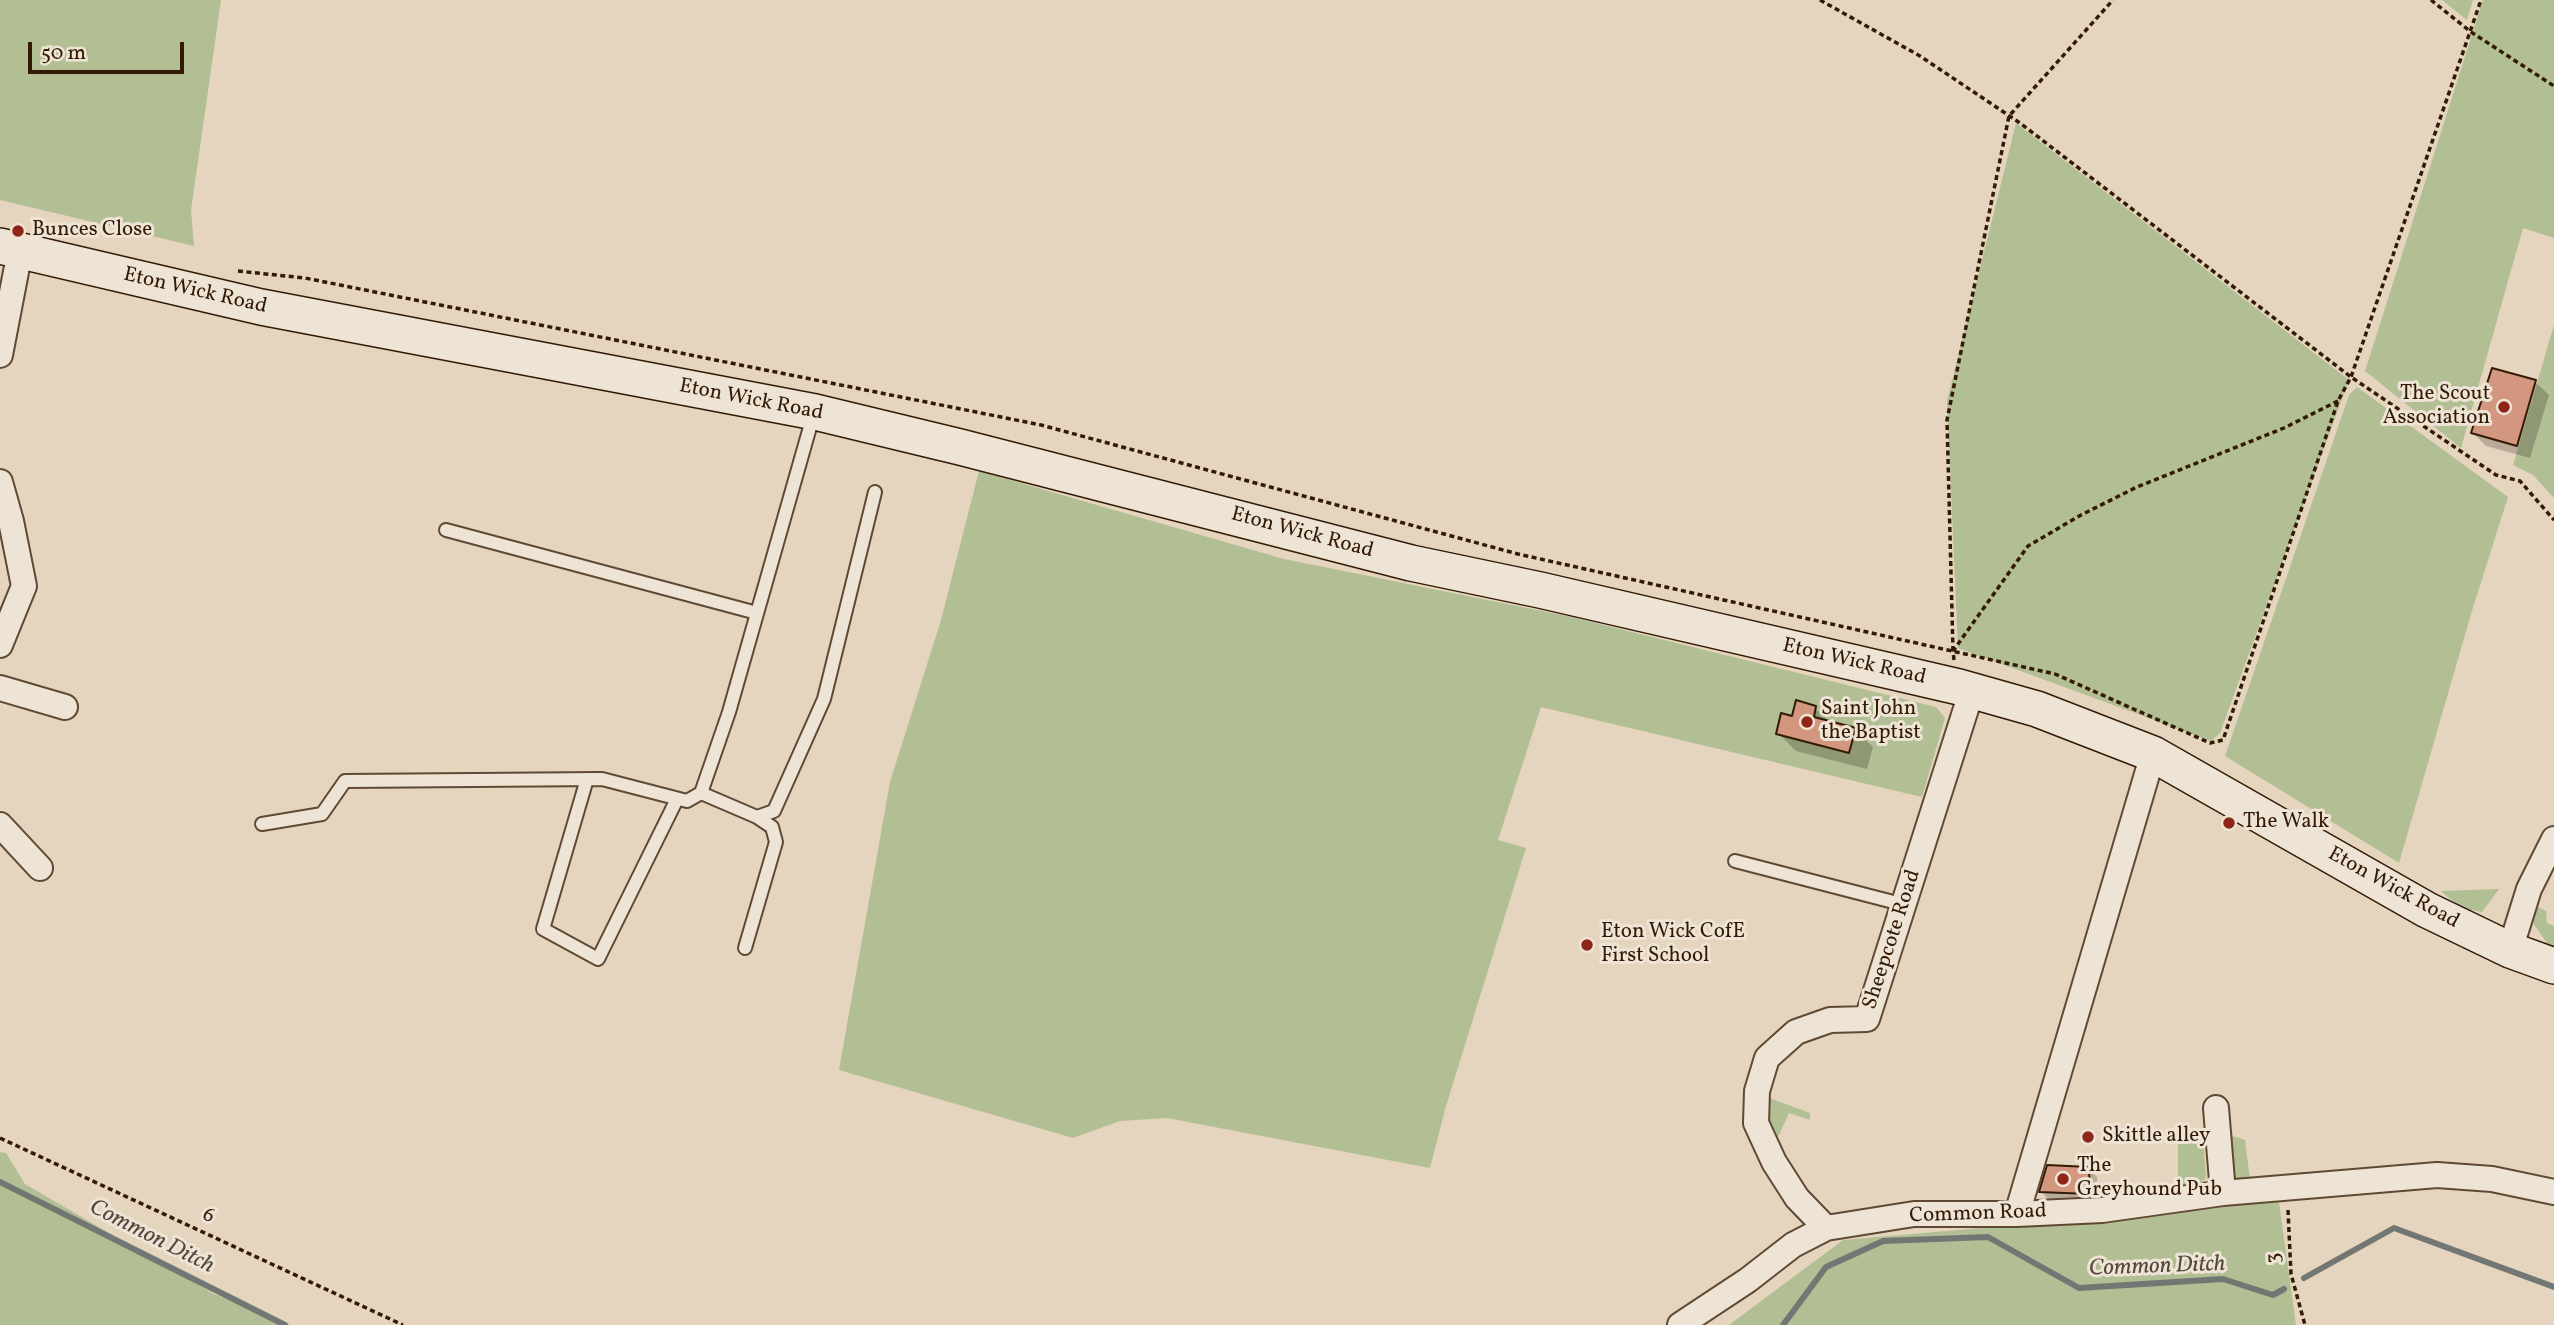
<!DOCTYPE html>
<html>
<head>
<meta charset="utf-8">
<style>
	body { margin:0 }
	#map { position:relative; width:2554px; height:1325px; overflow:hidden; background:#e5d5be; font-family:Vollkorn,serif }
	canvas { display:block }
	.scale { position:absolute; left:28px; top:42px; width:156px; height:32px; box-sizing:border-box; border:4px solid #331a05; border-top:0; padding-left:9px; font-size:21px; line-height:24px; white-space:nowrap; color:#331a05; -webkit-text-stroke:5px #eee4d5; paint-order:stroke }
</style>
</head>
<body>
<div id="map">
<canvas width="2554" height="1325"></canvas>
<div class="scale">50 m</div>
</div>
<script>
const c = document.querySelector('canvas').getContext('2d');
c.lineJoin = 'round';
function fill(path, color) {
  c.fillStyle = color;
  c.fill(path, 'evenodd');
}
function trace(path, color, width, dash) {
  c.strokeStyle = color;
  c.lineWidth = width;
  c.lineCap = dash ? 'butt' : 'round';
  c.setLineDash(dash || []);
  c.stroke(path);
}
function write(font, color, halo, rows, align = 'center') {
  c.font = font + ' Vollkorn,serif';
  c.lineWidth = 6;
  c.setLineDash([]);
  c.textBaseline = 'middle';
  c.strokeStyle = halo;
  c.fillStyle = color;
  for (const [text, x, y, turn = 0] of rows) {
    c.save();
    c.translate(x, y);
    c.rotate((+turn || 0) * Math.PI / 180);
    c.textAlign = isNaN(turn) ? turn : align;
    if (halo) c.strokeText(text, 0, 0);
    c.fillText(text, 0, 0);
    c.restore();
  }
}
const green = new Path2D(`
	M 0,0 L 221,0 L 191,210 L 194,246 L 0,200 Z
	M 2442,0 L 2473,0 L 2467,20 Z
	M 2483,0 L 2554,0 L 2554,238 L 2523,228 L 2461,448 L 2365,371 Z
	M 2016,123 L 2349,380 L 2220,733 L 2211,741 L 1958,648 L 1947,401 Z
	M 2554,325 L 2554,498 L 2533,475 L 2513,465 Z
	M 2357,387 L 2508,497 L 2471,614 L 2399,863 L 2225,756 L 2349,395 Z
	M 979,471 L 1284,559 L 1567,616 L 1936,707 L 1945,718 L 1922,797 L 1541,707 L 1498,840 L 1526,848 L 1446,1106 L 1430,1168 L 1167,1118 L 1120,1121 L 1073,1138 L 839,1070 L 890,782 L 941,620 Z
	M 2499,889 L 2482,912 L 2461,908 L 2441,891 Z
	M 2536,906 L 2546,911 L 2547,923 L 2554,926 L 2554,953 L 2533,923 Z
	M 1761,1095 L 1810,1113 L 1810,1120 L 1789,1113 L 1778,1137 L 1772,1144 Z
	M 2223,1133 L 2245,1140 L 2250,1180 L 2234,1184 Z
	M 2203,1137 L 2206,1178 L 2195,1188 L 2178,1190 L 2178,1138 Z
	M 0,1152 L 6,1153 L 25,1184 L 214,1294 L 291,1325 L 0,1325 Z
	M 2279,1202 L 2296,1325 L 1729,1325 L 1843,1240 Z`);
const shadow = new Path2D(`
	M 2535,382 L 2549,395 L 2530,458 L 2486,446 L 2473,433 Z
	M 1815,708 L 1831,723 L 1855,730 L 1873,747 L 1867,769 L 1796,751 L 1778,733 L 1793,718 Z
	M 2089,1169 L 2097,1177 L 2098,1201 L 2049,1200 L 2041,1191 Z`);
const stream = new Path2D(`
	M 0,1182 L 285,1325
	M 2304,1278 L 2394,1228 L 2554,1287
	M 1783,1325 L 1826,1267 L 1883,1241 L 1988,1237 L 2079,1288 L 2223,1279 L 2273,1295 L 2284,1289`);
const building = new Path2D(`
	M 2492,368 L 2536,380 L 2517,446 L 2471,433 Z
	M 1796,700 L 1816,706 L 1814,717 L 1856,728 L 1849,753 L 1776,734 L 1781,713 L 1792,716 Z
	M 2047,1165 L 2089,1167 L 2090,1194 L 2039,1192 Z`);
const path = new Path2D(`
	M 1820,0 L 1920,56 L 2020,123 L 2351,377 L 2496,475 L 2520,481 L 2554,520
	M 2431,0 L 2471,32 L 2554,86
	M 238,271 L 305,278 L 1041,425 L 1518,554 L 2055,674 L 2210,743 L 2223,740 L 2338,401 L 2351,377 L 2481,0
	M 1953,651 L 1947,420 L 2009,116 L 2113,0
	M 1954,660 L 1953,651 L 2028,546 L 2081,515 L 2137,487 L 2284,428 L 2338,401
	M 0,1138 L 403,1325
	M 2288,1210 L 2291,1274 L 2305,1325`);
const service = new Path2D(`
	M 446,530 L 757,613
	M 587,779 L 543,929 L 598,959 L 677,799
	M 701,793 L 757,817 L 772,827 L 776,842 L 745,948
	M 757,817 L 774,811 L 824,699 L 875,492
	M 262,824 L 322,814 L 345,781 L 602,779 L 687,801 L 701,793 L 729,712 L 814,413
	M 1735,861 L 1905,905`);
const minor = new Path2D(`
	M 0,355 L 20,251
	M 0,482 L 11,521 L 24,586 L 0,645
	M 0,688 L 65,707
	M 0,825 L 40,868
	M 2510,950 L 2529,889 L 2554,839
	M 2216,1108 L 2223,1193
	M 2017,1214 L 2153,754
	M 1826,1228 L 1797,1198 L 1774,1162 L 1756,1123 L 1757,1091 L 1767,1058 L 1796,1032 L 1830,1020 L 1867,1019 L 1972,690
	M 1680,1325 L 1748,1280 L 1793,1245 L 1826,1228 L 1914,1214 L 2017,1214 L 2102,1210 L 2223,1193 L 2437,1175 L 2492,1179 L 2554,1192`);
const secondary = new Path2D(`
	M 0,246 L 261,307 L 815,412 L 960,447 L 1411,563 L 1540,590 L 1959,687 L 2037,709 L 2153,754 L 2427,910 L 2510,950 L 2554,966`);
const markers = [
	[18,231,7,"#8f2418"],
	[2504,407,7,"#8f2418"],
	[1807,722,7,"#8f2418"],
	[2229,823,7,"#8f2418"],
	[1587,945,7,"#8f2418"],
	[2088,1137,7,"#8f2418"],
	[2063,1179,7,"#8f2418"]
];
const poiNames = [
	["Bunces Close",32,231],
	["The Scout",2490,395,"right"],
	["Association",2490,419,"right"],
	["Saint John",1821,710],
	["the Baptist",1821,734],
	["The Walk",2243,823],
	["Eton Wick CofE",1601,933],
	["First School",1601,957],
	["Skittle alley",2102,1137],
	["The",2077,1167],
	["Greyhound Pub",2077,1191]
];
const streetNames = [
	["Eton Wick Road",195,292,13],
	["Eton Wick Road",751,401,11],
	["Eton Wick Road",1302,534,15],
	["Eton Wick Road",1854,663,13],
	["Eton Wick Road",2393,889,29],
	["Sheepcote Road",1893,940,-72],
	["Common Road",1978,1215,-2],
	["6",208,1217,25],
	["3",2275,1258,-93]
];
const waterNames = [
	["Common Ditch",151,1238,27],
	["Common Ditch",2157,1268,-2]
];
fill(green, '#b2be93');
fill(shadow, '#0003');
trace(stream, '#727773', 6);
fill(building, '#d2977e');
trace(building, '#331a05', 2);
trace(service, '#604933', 16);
trace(minor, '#604933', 28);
trace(secondary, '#331a05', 38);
trace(path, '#331a05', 3.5, [5, 3.5]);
trace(service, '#eee4d5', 12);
trace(minor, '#eee4d5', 24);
trace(secondary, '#eee4d5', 35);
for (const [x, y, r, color] of markers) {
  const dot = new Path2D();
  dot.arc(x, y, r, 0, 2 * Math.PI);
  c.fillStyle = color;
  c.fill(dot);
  trace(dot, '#eee4d5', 2.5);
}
write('21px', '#331a05', '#eee4d5', poiNames, 'left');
write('21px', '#331a05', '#eee4d5', streetNames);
write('italic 23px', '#52483c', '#eee4d5', waterNames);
</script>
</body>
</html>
